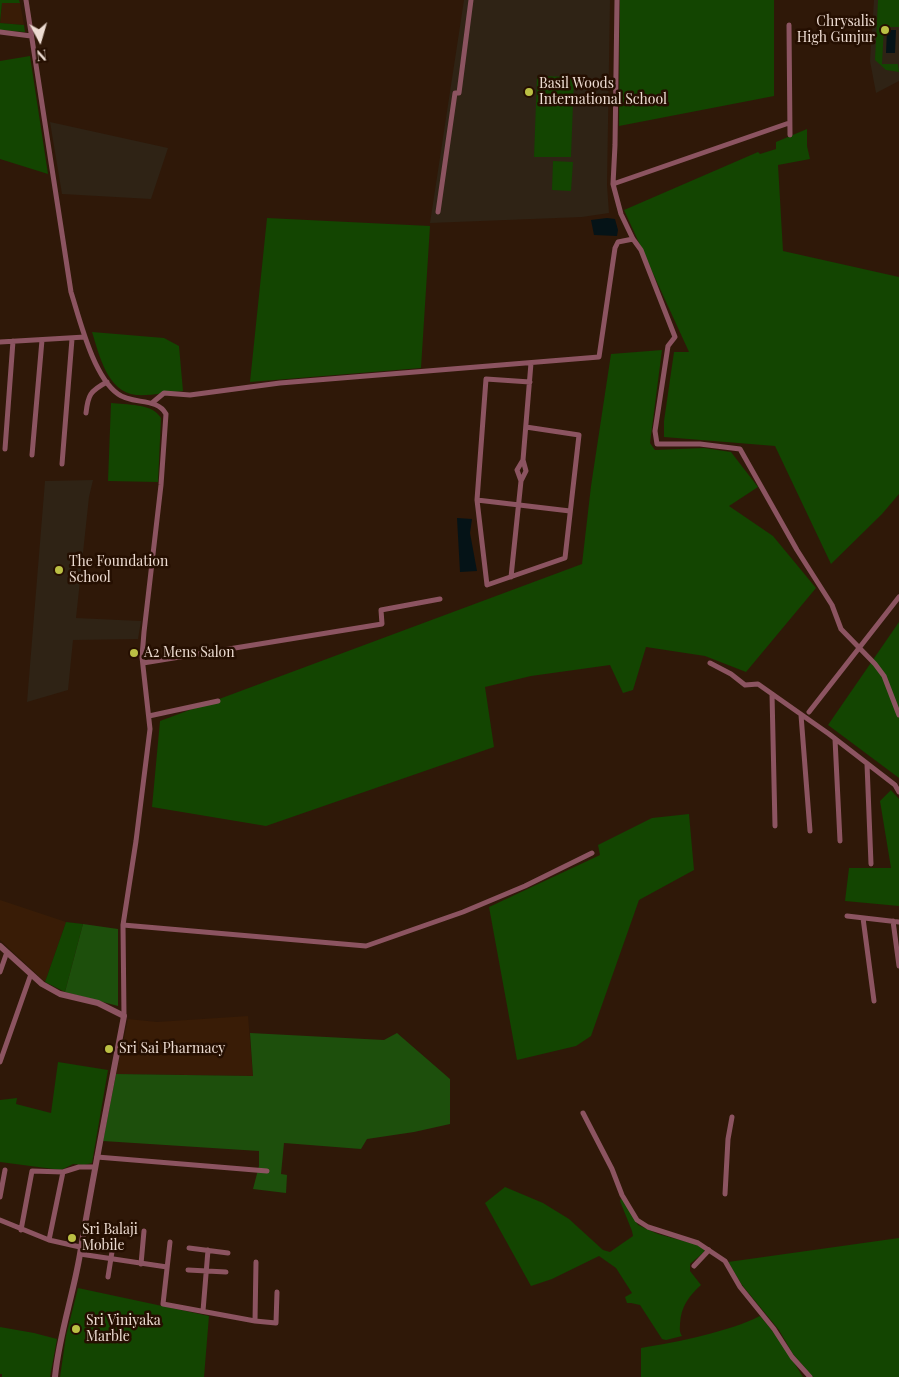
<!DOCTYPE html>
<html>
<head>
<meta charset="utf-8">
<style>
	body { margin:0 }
	#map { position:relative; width:899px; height:1377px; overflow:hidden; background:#2f1808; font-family:"Playfair Display",serif }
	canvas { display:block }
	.north { position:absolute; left:15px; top:15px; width:50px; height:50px; -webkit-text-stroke:4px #250f01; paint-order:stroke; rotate:174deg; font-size:14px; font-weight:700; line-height:20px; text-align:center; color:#eddcd2 }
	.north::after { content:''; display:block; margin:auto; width:18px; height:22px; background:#eddcd2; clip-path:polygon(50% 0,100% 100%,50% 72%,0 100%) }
</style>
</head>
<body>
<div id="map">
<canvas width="899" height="1377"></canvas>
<div class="north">N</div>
</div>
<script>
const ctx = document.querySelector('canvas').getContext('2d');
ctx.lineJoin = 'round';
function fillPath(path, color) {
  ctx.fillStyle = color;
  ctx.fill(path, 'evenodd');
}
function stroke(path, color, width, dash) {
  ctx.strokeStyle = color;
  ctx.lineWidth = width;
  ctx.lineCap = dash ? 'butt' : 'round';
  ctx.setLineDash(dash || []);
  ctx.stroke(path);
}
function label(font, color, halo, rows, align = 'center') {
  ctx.font = font + ' "Playfair Display",serif';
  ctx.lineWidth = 5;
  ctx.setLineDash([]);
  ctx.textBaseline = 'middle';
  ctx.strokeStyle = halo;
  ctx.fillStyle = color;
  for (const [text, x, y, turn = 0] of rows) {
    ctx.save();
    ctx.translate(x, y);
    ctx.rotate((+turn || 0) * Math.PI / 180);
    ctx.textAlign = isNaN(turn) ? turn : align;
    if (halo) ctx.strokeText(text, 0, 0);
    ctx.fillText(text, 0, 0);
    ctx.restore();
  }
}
fillPath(new Path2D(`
	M2 3H20L24 25 0 23Z
	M0 900 66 922 45 982 0 940Z
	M248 1016 253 1076 116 1074 128 1019 157 1022Z`), '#391c06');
fillPath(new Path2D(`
	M464 0H610L607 185 609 213 582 217 430 223Z
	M874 0H899V81L876 93 870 61Z
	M50 122 168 148 151 199 62 194Z
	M93 480 89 497 76 618 141 621 138 639 73 640 68 690 27 702 45 481Z`), '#2f2315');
fillPath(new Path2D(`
	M0 0H19L20 3H2L0 23 24 25 25 32 0 30Z
	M620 0H774V96L619 126Z
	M878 0H899V27H884L882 64H898L899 72 886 70 875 60Z
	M30 56 48 174 0 159V61Z
	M537 76 574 77 571 157H534Z
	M807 129V146L810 159 778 165 783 251 899 277V494L882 514 831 564 775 446 664 437V421L674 352H689L624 210 758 152 760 154 776 149V142Z
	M553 161 573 162 571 191 552 190Z
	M267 218 430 226 421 368 250 382Z
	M92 332 164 338 179 346 183 391C168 392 151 396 136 395 107 392 99 354 92 332Z
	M662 350 650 443 655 450 704 448 731 452 758 487 729 506 773 536 816 588 746 672 705 656 646 647 633 690 623 693 610 665 531 676 485 687 494 747 266 826 152 807 160 721 582 564 591 486 611 354Z
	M111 403C126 405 153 403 161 418L158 482 108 481Z
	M899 622V778L828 725Z
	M891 790 899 799V906L845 901 849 868H891L880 801Z
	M689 814 694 870 639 900 591 1036 576 1046 517 1060 489 907 600 855 598 845 652 818Z
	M66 922 83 924 65 992 45 982Z
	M58 1062 108 1070 92 1163 84 1165 73 1164 61 1170 0 1162V1100L17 1098 16 1104 51 1113Z
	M505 1187 543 1203 569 1219 603 1250 610 1252 633 1236 632 1231 620 1201 622 1197 638 1225 658 1234 698 1245 705 1249 703 1253 690 1264V1271L701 1285C689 1296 681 1306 680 1324 680 1329 679 1331 682 1336L666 1340 662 1339 640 1305 631 1303H627L625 1297 632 1293 616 1268 599 1256 552 1279 531 1286 485 1203Z
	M899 1238V1377H813L793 1354 779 1330 742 1285 728 1262Z
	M78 1288 209 1316 204 1377H60L66 1336Z
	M760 1316 780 1340 803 1377H641V1348C677 1342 728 1332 760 1316Z
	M0 1327 34 1333 57 1339 50 1377H2V1374H0Z`), '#134501');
fillPath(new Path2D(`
	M83 924 118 929V1006L65 992Z
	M250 1033 384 1040 397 1033 450 1079V1124L414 1132 367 1139 361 1149 284 1143 281 1174 287 1175 286 1193 253 1189 259 1166V1151L103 1141 116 1074 253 1076Z`), '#1d4f0c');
fillPath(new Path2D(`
	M887 30H896L895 53H886Z
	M607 218 615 219 618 230 617 236 594 235 591 220Z
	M457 518 472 519 470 533 477 571 460 572Z`), '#051317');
stroke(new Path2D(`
	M26 0 71 292C80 320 93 376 118 394 132 405 157 397 166 414L161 485 144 632 142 657 150 729 136 841 123 925 124 1016
	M617 0 615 145 613 184 621 214 633 239 641 250 675 337 668 346 655 431 657 444H700L740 449 797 550 832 605 841 629 875 664 884 676 899 715
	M789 25 790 135
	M0 32 31 36
	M613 184 789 123
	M438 212 455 93H459L471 0
	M0 342 85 337
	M152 403 164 393 190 395 280 383 599 357 615 248 618 242 633 239
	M86 413C88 395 90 391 107 382
	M526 427 579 435 565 558 487 585 477 500 486 379 530 382
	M5 449 13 341
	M32 455 42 340
	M62 464 72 339
	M521 481 526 471 523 460
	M477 500 570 511
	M511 577 521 481 517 470 523 460 531 363
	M143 663 382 624 381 610 440 599
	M710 663 731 674 745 685 758 684 829 734 895 785 899 792
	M772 694 775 826
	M809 712 899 597
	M801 715 810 831
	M149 716 218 701
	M835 739 840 841
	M867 764 871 864
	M847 916 899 922
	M863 918 874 1001
	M893 921 899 966
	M123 925 366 946 463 912 525 886 592 853
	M0 972 7 952
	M0 1062 31 974
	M583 1113 612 1169 622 1195 637 1220 648 1227 698 1243 725 1261 740 1287 774 1329 792 1357 810 1377
	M97 1157 267 1171
	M725 1194 728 1139 732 1117
	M0 1197 5 1170
	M0 1220 49 1240 80 1247
	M21 1230 32 1171 63 1172 79 1167H95
	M49 1240 63 1172
	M170 1242 163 1304 255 1321 276 1323 277 1292
	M189 1248 228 1253
	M80 1254 167 1267
	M141 1264 144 1231
	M694 1266 709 1250
	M188 1270 226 1272
	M108 1277 114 1239
	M203 1311 208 1250
	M255 1321 256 1262`), '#8c5461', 5);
stroke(new Path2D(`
	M0 946 42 984 60 994 98 1003 124 1016C109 1096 93 1175 80 1254 73 1296 59 1335 55 1377`), '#8c5461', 6);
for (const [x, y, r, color] of [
	[885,30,5,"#bbc044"],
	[529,92,5,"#bbc044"],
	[59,570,5,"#bbc044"],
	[134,653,5,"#bbc044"],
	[109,1049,5,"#bbc044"],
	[72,1238,5,"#bbc044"],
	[76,1329,5,"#bbc044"]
]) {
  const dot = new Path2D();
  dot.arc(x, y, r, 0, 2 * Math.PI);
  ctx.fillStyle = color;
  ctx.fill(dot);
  stroke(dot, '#250f01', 2);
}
label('14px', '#eddcd2', '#250f01', [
	["Chrysalis",875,22,"right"],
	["High Gunjur",875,38,"right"],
	["Basil Woods",539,84],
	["International School",539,100],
	["The Foundation",69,562],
	["School",69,578],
	["A2 Mens Salon",144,653],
	["Sri Sai Pharmacy",119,1049],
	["Sri Balaji",82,1230],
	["Mobile",82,1246],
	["Sri Viniyaka",86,1321],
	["Marble",86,1337]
], 'left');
</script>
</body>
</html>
